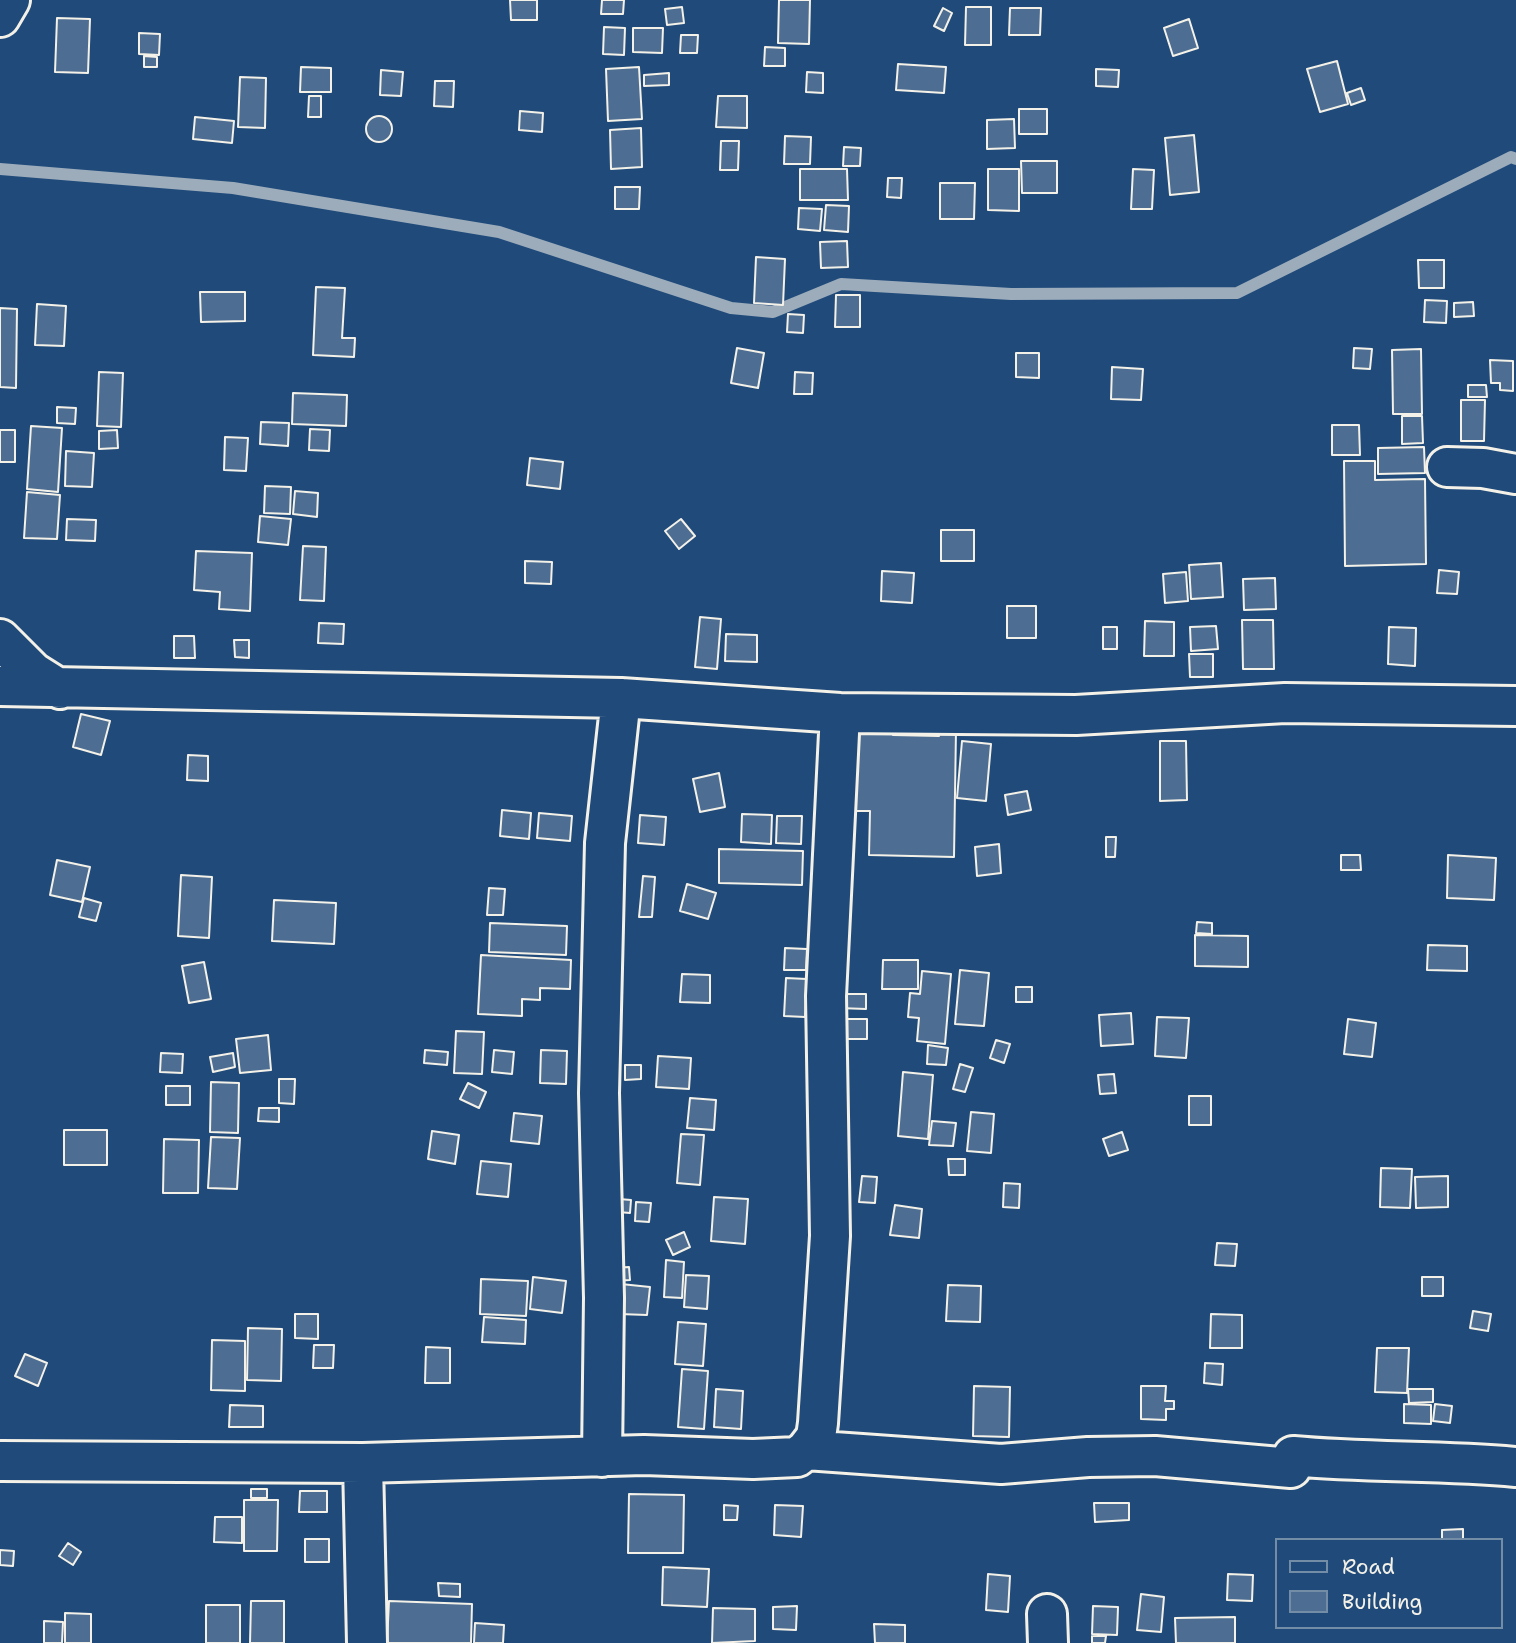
<!DOCTYPE html>
<html>
<head>
<meta charset="utf-8">
<style>
	body { margin:0 }
	#map { position:relative; width:1516px; height:1643px; overflow:hidden; background:#1f4a7a; font-family:"Shantell Sans",sans-serif }
	canvas { display:block }
	.legend { position:absolute; left:1275px; top:1538px; width:228px; height:91px; box-sizing:border-box; background:#1f4a7a; border:2px solid #748da6; margin:0; padding:9px 12px; list-style:none; font-size:21px; color:#f4f1e8 }
	.legend li { display:flex; align-items:center; gap:14px; height:35px }
	.legend b { width:35px; border:2px solid #748da6 }
</style>
</head>
<body>
<div id="map">
<canvas width="1516" height="1643"></canvas>
<ul class="legend">
<li><b style="height:9px;background:#1f4a7a"></b>Road</li>
<li><b style="height:19px;background:#4d6e92"></b>Building</li>
</ul>
</div>
<script>
const ctx = document.querySelector('canvas').getContext('2d');
ctx.lineJoin = 'round';
function stroke(path, color, width, dash) {
  ctx.strokeStyle = color;
  ctx.lineWidth = width;
  ctx.lineCap = dash ? 'butt' : 'round';
  ctx.setLineDash(dash || []);
  ctx.stroke(path);
}
function fillPath(path, color) {
  ctx.fillStyle = color;
  ctx.fill(path, 'evenodd');
}
stroke(new Path2D(`
	M0 169 233 188 499 232 731 308 773 312 841 284 1011 294 1237 293 1511 157 1516 159`), '#9cacbb', 12);
const building = new Path2D(`
	M510 0H537V20H511Z
	M602 0H624L623 14H601Z
	M779 0H810L809 44 778 43Z
	M682 7 684 23 667 25 665 9Z
	M966 7H991V45H965Z
	M943 8 952 13 944 31 934 26Z
	M1010 8H1041L1040 35H1009Z
	M57 18 90 19 88 73 55 72Z
	M1189 19 1198 48 1173 56 1164 28Z
	M604 27 625 28 624 55 603 54Z
	M633 28H663L662 53 633 52Z
	M139 33 160 34 159 55 139 54Z
	M681 35H698L697 53H680Z
	M765 47 785 48V66H764Z
	M144 56 157 57V67H144Z
	M1337 61 1348 104 1320 112 1307 69Z
	M898 64 946 67 944 93 896 90Z
	M301 67 331 68V92H300Z
	M639 67 642 119 608 121 606 69Z
	M1096 69 1119 70 1118 87 1096 86Z
	M381 70 403 72 401 96 380 95Z
	M807 72 823 73V93L806 92Z
	M669 73V85L644 86V75Z
	M240 77 266 78 265 128 238 127Z
	M435 81H454L453 107 434 106Z
	M1361 88 1365 100 1351 105 1347 93Z
	M309 96H321V117H308Z
	M718 96H747V128L716 127Z
	M1019 109H1047V134H1019Z
	M520 111 543 113 542 132 519 130Z
	M366 129a13 13 0 1 1 26 0a13 13 0 1 1-26 0Z
	M195 117 234 121 232 143 193 139Z
	M1014 119 1015 148 987 149V120Z
	M641 128 642 167 611 169 610 130Z
	M1194 135 1199 192 1170 195 1165 138Z
	M785 136 811 137 810 164H784Z
	M721 141H739L738 170H720Z
	M844 147 861 148 860 166H843Z
	M1021 161H1057V193H1022Z
	M800 169H847L848 200H800Z
	M988 169H1019V211L988 210Z
	M1133 169 1154 170 1152 209H1131Z
	M888 178H902L901 198 887 197Z
	M940 183H975L974 219H940Z
	M615 187H640L639 209H615Z
	M826 205 849 206 848 232 824 230Z
	M799 208 822 209 820 231 798 229Z
	M847 241 848 267 821 268 820 242Z
	M756 257 785 259 783 305 754 303Z
	M1418 260H1444V288H1419Z
	M316 287 345 288 342 338H355L354 357 313 355Z
	M200 292H245V321L201 322Z
	M836 295H860V327H835Z
	M1425 300 1447 301 1446 323 1424 322Z
	M1473 302 1474 316 1454 317V303Z
	M37 304 66 306 64 346 35 345Z
	M0 308 17 309 16 388 0 387Z
	M788 314 804 315 803 333 787 332Z
	M737 348 764 353 758 388 731 383Z
	M1354 348 1372 349 1370 369 1353 368Z
	M1421 349 1422 414H1393L1392 350Z
	M1016 353H1039V378L1016 377Z
	M1490 360 1513 361V391L1500 390V383H1491Z
	M1112 367 1143 369 1141 400 1111 399Z
	M99 372 123 373 121 427 97 426Z
	M795 372 813 373 812 394H794Z
	M1468 385H1486L1487 397H1468Z
	M293 393 347 395 346 426 292 424Z
	M1461 400H1485L1484 441H1461Z
	M57 407 76 408 75 424 57 423Z
	M1402 416H1422L1423 443 1402 444Z
	M261 422 289 423 288 446 260 444Z
	M1332 425H1359L1360 455H1332Z
	M31 426 62 428 58 492 27 489Z
	M310 429 330 430 329 451 309 450Z
	M0 430H15V462H0Z
	M117 430 118 448 99 449V431Z
	M225 437 248 438 246 471 224 470Z
	M1424 447 1425 473 1378 474V448Z
	M66 451 94 453 92 487 65 486Z
	M530 458 563 462 560 489 527 485Z
	M1344 461H1375V480L1425 479 1426 564 1345 566Z
	M265 486 291 487 290 514 264 513Z
	M295 491 318 493 317 517 293 514Z
	M27 492 60 495 57 539 24 538Z
	M260 516 291 519 288 545 258 542Z
	M67 519 96 520 95 541 66 540Z
	M681 519 695 536 679 549 665 531Z
	M941 530H974V561H941Z
	M303 546 326 547 324 601 300 600Z
	M196 551 252 553 250 611 219 609 220 592 194 590Z
	M525 561 552 562 551 584 525 583Z
	M1221 563 1223 597 1191 599 1189 565Z
	M1439 570 1459 572 1457 594 1437 593Z
	M882 571 914 573 912 603 881 601Z
	M1186 572 1188 601 1165 603 1163 574Z
	M1275 578 1276 609 1244 610 1243 579Z
	M1007 606H1036V638H1007Z
	M700 617 721 619 717 669 695 667Z
	M1242 620H1273L1274 669H1243Z
	M1145 621 1174 622V656H1144Z
	M319 623 344 624 343 644 318 643Z
	M1216 626 1218 649 1191 651 1190 627Z
	M1103 627H1117V649H1103Z
	M1389 627 1416 628 1415 666 1388 664Z
	M726 634 757 635V662L725 661Z
	M174 636H194L195 658H174Z
	M234 640H249V658L235 657Z
	M1189 654H1213V677H1190Z
	M81 714 110 721 101 755 73 747Z
	M857 727H893V735L939 736V730H956L954 857 869 855 870 811H855Z
	M962 741 991 744 986 801 957 798Z
	M1160 741H1186L1187 800 1160 801Z
	M188 755 208 756V781L187 780Z
	M719 773 725 807 700 812 693 779Z
	M1027 791 1031 810 1008 815 1005 795Z
	M502 810 531 813 529 839 500 836Z
	M539 813 572 816 570 841 537 838Z
	M742 814 772 815 771 844 741 842Z
	M640 815 666 817 664 845 638 843Z
	M777 816H802L801 844 776 843Z
	M1106 837H1116L1115 857H1106Z
	M999 844 1001 873 977 876 975 847Z
	M719 849 803 851 802 885 719 883Z
	M1341 855H1360L1361 870H1341Z
	M1448 855 1496 858 1494 900 1447 898Z
	M57 860 90 867 82 902 50 895Z
	M181 875 212 877 209 938 178 936Z
	M643 876 655 877 652 917H639Z
	M687 884 716 893 708 919 680 911Z
	M489 888 505 889 503 915H487Z
	M84 898 101 903 96 921 79 917Z
	M274 900 336 903 334 944 272 941Z
	M1197 922 1212 923V934L1196 933Z
	M490 923 567 926 566 955 489 952Z
	M1195 935 1248 936V967L1195 966Z
	M1428 945 1467 946V971L1427 970Z
	M785 948 807 949 806 970H784Z
	M481 955 571 960 570 989 540 988V1000L522 999V1016L478 1014Z
	M883 960H918V989H882Z
	M204 962 211 999 189 1003 182 966Z
	M960 970 989 973 984 1026 955 1024Z
	M922 971 951 974 945 1044 917 1041 919 1018 908 1017 910 993 920 994Z
	M682 974 710 975V1003L680 1002Z
	M786 978 807 979 805 1017 784 1016Z
	M1016 987H1032V1002H1016Z
	M838 994H866V1009L838 1008Z
	M1131 1013 1133 1044 1101 1046 1099 1015Z
	M1157 1017 1189 1018 1186 1058 1155 1056Z
	M840 1019H867V1039H840Z
	M1348 1019 1376 1023 1372 1057 1344 1054Z
	M456 1031 484 1032 482 1074 454 1073Z
	M268 1035 271 1070 240 1073 236 1039Z
	M996 1040 1010 1044 1004 1063 990 1058Z
	M928 1045 948 1048 946 1065 927 1064Z
	M425 1050 448 1052 447 1065 424 1063Z
	M494 1050 514 1052 512 1074 492 1072Z
	M541 1050 567 1051 566 1084 540 1083Z
	M161 1053 183 1054 182 1073 160 1072Z
	M233 1053 235 1067 213 1072 210 1057Z
	M658 1056 691 1058 689 1089 656 1087Z
	M960 1064 973 1068 965 1092 953 1089Z
	M625 1065H641V1079L625 1080Z
	M903 1072 933 1075 928 1139 898 1136Z
	M1114 1074 1116 1093 1100 1094 1098 1075Z
	M279 1079H295L294 1104 279 1103Z
	M211 1082 239 1083 238 1133 210 1132Z
	M468 1083 486 1092 479 1108 460 1099Z
	M166 1086H190V1105H166Z
	M1189 1096H1211V1125H1189Z
	M690 1098 716 1100 714 1130 687 1128Z
	M259 1108H279V1122L258 1121Z
	M971 1112 994 1114 991 1153 967 1151Z
	M514 1113 542 1116 539 1144 511 1141Z
	M932 1121 956 1123 953 1146 929 1145Z
	M64 1130H107V1165H64Z
	M432 1131 459 1135 455 1164 428 1159Z
	M1122 1132 1128 1150 1109 1156 1103 1139Z
	M681 1134 704 1135 700 1185 677 1183Z
	M211 1137 240 1138 237 1189 208 1188Z
	M164 1139 199 1140 198 1193H163Z
	M948 1159H965V1175H949Z
	M481 1161 511 1164 508 1197 477 1194Z
	M1381 1168 1412 1169 1410 1208 1380 1207Z
	M862 1176 877 1177 875 1203 859 1202Z
	M1448 1176V1207L1416 1208 1415 1177Z
	M1004 1183 1020 1184 1019 1208 1003 1207Z
	M714 1197 748 1199 745 1244 711 1241Z
	M619 1199 631 1200 630 1213 618 1212Z
	M636 1202 651 1203 649 1222 635 1221Z
	M895 1205 922 1209 919 1238 890 1235Z
	M684 1232 690 1247 673 1255 666 1240Z
	M1217 1243 1237 1244 1235 1266 1215 1265Z
	M666 1260 684 1262 682 1298 664 1297Z
	M629 1267 630 1280 614 1281 613 1268Z
	M686 1275 709 1276 707 1309 684 1307Z
	M533 1277 566 1281 562 1313 530 1309Z
	M1422 1277H1443V1296H1422Z
	M481 1279 528 1281 526 1316 480 1314Z
	M621 1284 650 1287 647 1315 619 1314Z
	M948 1285 981 1286 980 1322 946 1321Z
	M1473 1311 1491 1314 1488 1331 1470 1328Z
	M295 1314H318V1339L295 1338Z
	M1211 1314 1242 1315V1348H1210Z
	M484 1317 526 1320 525 1344 482 1342Z
	M678 1322 706 1324 703 1366 675 1364Z
	M248 1328 282 1329 281 1381 247 1380Z
	M212 1340 245 1341V1391L211 1390Z
	M314 1345H334L333 1368H313Z
	M426 1347 450 1348V1383H425Z
	M1377 1348H1409L1407 1393 1375 1392Z
	M25 1354 47 1363 38 1386 15 1376Z
	M1205 1363 1223 1364 1222 1385 1204 1383Z
	M682 1369 708 1371 704 1429 678 1427Z
	M974 1386 1010 1387 1009 1437 973 1436Z
	M1141 1386H1166L1165 1401H1174V1409H1166V1420L1141 1419Z
	M716 1389 743 1391 741 1429 714 1427Z
	M1408 1389H1433V1402L1409 1403Z
	M1404 1404 1431 1405V1424L1404 1423Z
	M1435 1404 1452 1406 1450 1423 1433 1421Z
	M230 1405 263 1406V1427H229Z
	M251 1489H267V1498H251Z
	M300 1491H327V1512H299Z
	M629 1494 684 1495 683 1553H628Z
	M244 1500H278L277 1551H244Z
	M1094 1503H1129V1520L1095 1522Z
	M724 1505 738 1506 737 1520H724Z
	M775 1505 803 1506 801 1537 774 1535Z
	M215 1517H242V1543L214 1542Z
	M1463 1529V1540H1442V1530Z
	M305 1539H329V1562H305Z
	M68 1543 81 1552 73 1565 59 1556Z
	M0 1550 14 1551 13 1566 0 1565Z
	M663 1567 709 1569 707 1607 662 1605Z
	M988 1574 1010 1576 1008 1612 986 1610Z
	M1228 1574 1253 1575 1252 1601 1227 1600Z
	M438 1583 460 1584V1597L439 1596Z
	M1141 1594 1164 1597 1161 1632 1137 1630Z
	M251 1601H284V1643H250Z
	M389 1601 472 1604 471 1643H387Z
	M206 1605H240V1643H206Z
	M797 1606 796 1630 773 1629V1607Z
	M1093 1606 1118 1607 1117 1635 1092 1634Z
	M713 1608 755 1609V1641L712 1643Z
	M65 1613 91 1614V1643H65Z
	M1235 1617V1643H1176L1175 1618Z
	M44 1621 63 1622 62 1643H44Z
	M475 1623 504 1625 503 1643H474Z
	M874 1624 905 1625V1643H875Z
	M1092 1636H1106L1105 1643H1092Z`);
fillPath(building, '#4d6e92');
stroke(building, '#f4f1e8', 2);
const minor = new Path2D(`
	M0 17 10 0
	M1447 467 1483 468 1516 474
	M0 639 33 672 60 689
	M0 686 621 698 840 713 1076 715 1285 703 1516 706
	M806 1450 1001 1464 1088 1457 1155 1456 1291 1468
	M1293 1456C1367 1463 1442 1460 1516 1467
	M602 1457 604 1298 599 1093 605 843 621 698
	M0 1461 363 1463 644 1455 753 1459 797 1457 806 1450 816 1437 818 1423 830 1236 826 996 840 713
	M363 1463 367 1643
	M1047 1614 1048 1643`);
stroke(minor, '#f4f1e8', 44);
stroke(minor, '#1f4a7a', 38);
</script>
</body>
</html>
